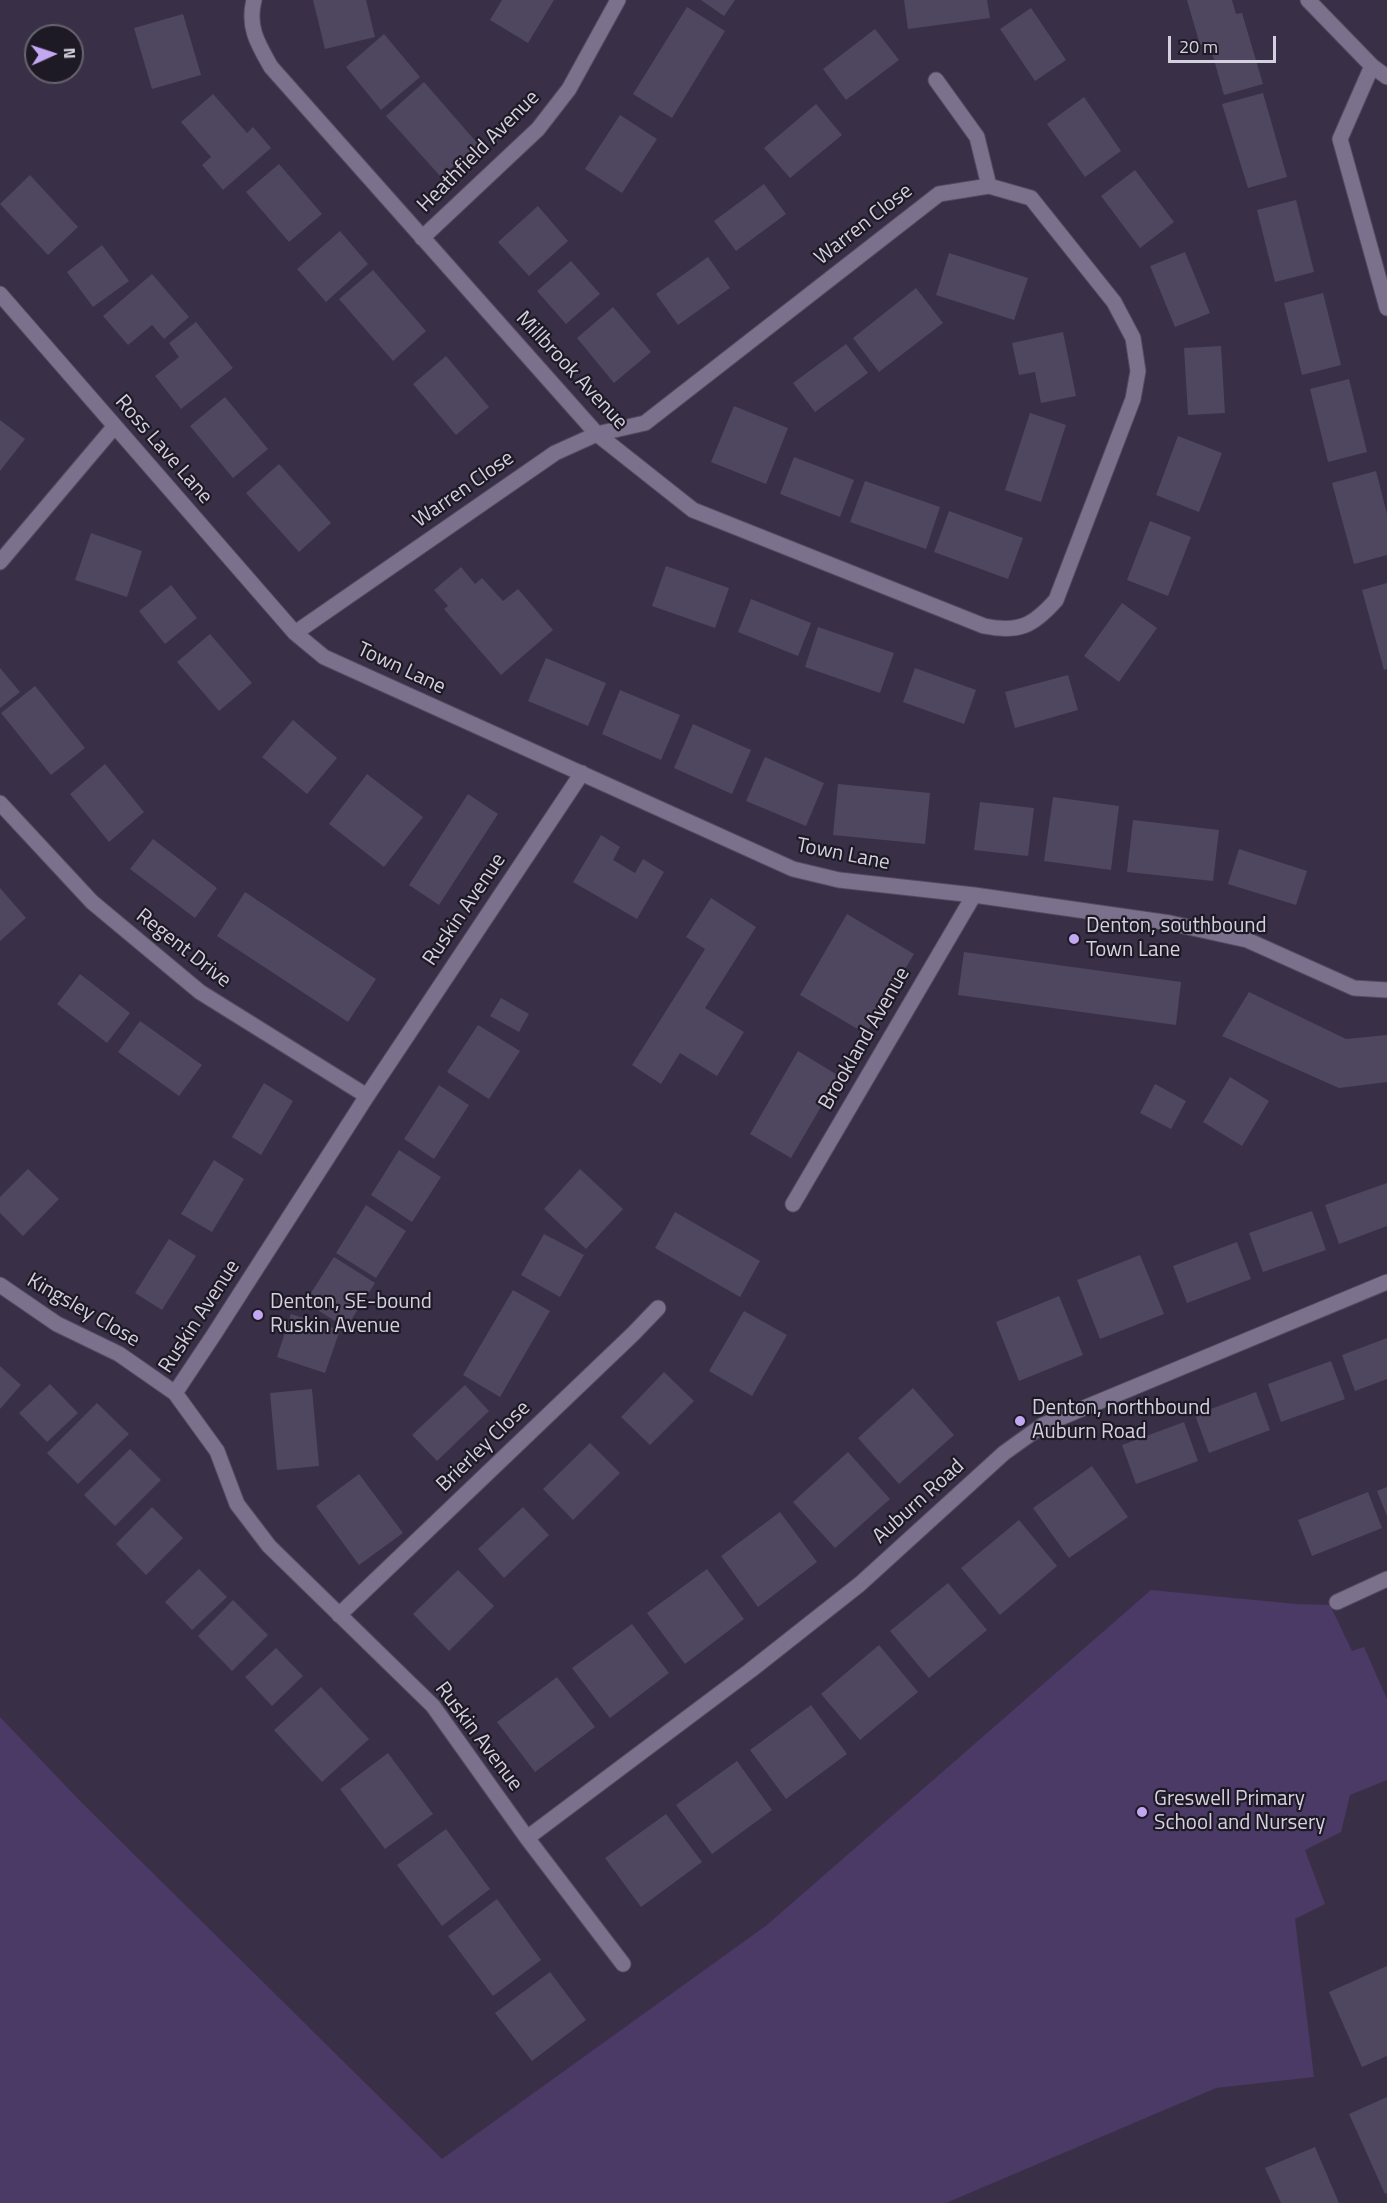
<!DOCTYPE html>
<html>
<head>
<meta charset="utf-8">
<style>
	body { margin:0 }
	#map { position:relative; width:1387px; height:2203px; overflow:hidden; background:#393048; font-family:"Titillium Web",sans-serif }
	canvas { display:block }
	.north { position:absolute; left:24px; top:24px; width:60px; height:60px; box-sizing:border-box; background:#1e1a25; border:2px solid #67636f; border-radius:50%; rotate:87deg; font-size:16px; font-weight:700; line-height:24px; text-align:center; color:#d5d0df }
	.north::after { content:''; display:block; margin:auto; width:21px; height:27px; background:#c4a7f1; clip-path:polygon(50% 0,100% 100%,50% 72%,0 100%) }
	.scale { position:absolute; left:1168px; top:36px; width:108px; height:27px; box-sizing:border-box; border:3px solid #d5d0df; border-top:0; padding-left:8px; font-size:18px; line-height:21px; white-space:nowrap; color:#d5d0df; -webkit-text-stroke:4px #1e1a25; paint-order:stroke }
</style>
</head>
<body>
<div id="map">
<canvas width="1387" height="2203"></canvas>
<div class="north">N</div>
<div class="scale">20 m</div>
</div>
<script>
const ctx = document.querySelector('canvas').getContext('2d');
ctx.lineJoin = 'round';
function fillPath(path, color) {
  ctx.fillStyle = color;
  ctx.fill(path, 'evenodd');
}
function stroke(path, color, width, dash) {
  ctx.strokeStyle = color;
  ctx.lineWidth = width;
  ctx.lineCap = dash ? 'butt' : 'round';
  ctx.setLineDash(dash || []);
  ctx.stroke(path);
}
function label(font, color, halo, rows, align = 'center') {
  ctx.font = font + ' "Titillium Web",sans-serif';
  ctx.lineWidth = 4.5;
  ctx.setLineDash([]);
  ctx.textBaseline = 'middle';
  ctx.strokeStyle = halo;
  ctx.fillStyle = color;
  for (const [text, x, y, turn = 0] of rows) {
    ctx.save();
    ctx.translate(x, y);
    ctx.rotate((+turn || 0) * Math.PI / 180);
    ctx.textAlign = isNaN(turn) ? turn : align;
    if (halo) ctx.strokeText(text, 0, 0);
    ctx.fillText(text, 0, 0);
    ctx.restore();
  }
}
fillPath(new Path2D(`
	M1151 1590 1296 1604 1330 1605 1352 1651 1364 1647 1387 1699V1780L1350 1795 1341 1832 1305 1850 1325 1904 1295 1919 1314 2077 1216 2088 946 2203H0V1717L81 1802 442 2159 767 1925Z`), '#4b3966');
fillPath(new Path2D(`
	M313 0H366L375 37 325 49Z
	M502 0H554L528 43 490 20Z
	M701 0H735L724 16Z
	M904 0H987L990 18 908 29Z
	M1187 0H1232L1236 14 1242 13 1263 84 1224 95 1209 42 1200 45Z
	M687 7 725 31 672 118 633 94Z
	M1031 8 1066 60 1035 81 1000 29Z
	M183 14 201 75 152 89 134 28Z
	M875 29 899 60 846 100 823 69Z
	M384 34 420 77 381 110 346 67Z
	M424 82 478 144 441 177 386 116Z
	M1263 93 1287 177 1248 188 1222 104Z
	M213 94 247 133 253 127 271 148 223 190 202 165 211 157 181 122Z
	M1084 97 1121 151 1085 177 1047 124Z
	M816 104 842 135 790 178 764 148Z
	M620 115 657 139 622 193 585 169Z
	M279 164 322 214 289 242 246 192Z
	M1135 170 1174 222 1140 248 1101 196Z
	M30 175 78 227 48 255 0 204Z
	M764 184 786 214 736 251 714 221Z
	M1296 200 1314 272 1275 282 1257 210Z
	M538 206 568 241 529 276 498 242Z
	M340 231 368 264 326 302 297 269Z
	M102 245 129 281 93 307 67 272Z
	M1185 252 1210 313 1175 327 1150 266Z
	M949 253 1028 278 1014 320 936 295Z
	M708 257 730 288 678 325 656 294Z
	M571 261 600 294 566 324 537 291Z
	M373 270 426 331 393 361 339 299Z
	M152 274 189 317 164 339 152 325 128 345 103 316Z
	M916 288 943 323 879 372 853 338Z
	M1323 293 1341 365 1302 375 1284 303Z
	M613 307 651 352 614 383 577 338Z
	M196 322 233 368 181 409 155 376 179 357 169 343Z
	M1063 332 1076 396 1041 403 1035 372 1019 375 1012 343Z
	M846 344 868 373 815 412 793 383Z
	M1221 346 1225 413 1188 415 1184 348Z
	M446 356 489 407 456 435 413 384Z
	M1349 379 1367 452 1328 462 1310 389Z
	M225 397 268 449 233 478 190 426Z
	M734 406 788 428 766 484 711 462Z
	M1030 413 1066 425 1041 502 1005 490Z
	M0 420 25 439 0 471Z
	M1178 436 1222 453 1199 512 1156 495Z
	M794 457 854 480 840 517 780 494Z
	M279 464 331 523 299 552 246 493Z
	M1376 471 1387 514V555L1354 564 1332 483Z
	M865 481 940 507 926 549 850 522Z
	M949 511 1023 538 1008 579 934 552Z
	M1150 521 1191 537 1168 596 1127 580Z
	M91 533 142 551 127 597 75 580Z
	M666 566 729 588 715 628 652 606Z
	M461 567 475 584 482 578 503 601 518 589 553 630 501 675 444 609 448 606 434 590Z
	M1387 583V669L1384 670 1362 590Z
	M171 585 197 618 165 644 139 611Z
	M751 599 811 623 798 656 738 632Z
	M1122 603 1157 628 1119 682 1084 656Z
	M818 627 894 653 880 693 805 667Z
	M210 634 252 683 219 711 177 662Z
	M546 658 606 683 588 726 528 701Z
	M0 668 20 692 0 708Z
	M915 668 976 690 964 724 903 702Z
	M1068 675 1078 710 1015 728 1005 692Z
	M35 686 85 748 51 775 1 713Z
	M620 690 680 715 661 760 602 734Z
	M293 720 337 758 307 794 262 757Z
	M693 724 751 750 732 794 674 768Z
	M765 757 824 783 806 826 746 801Z
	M105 764 144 812 109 842 70 794Z
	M367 774 423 817 384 867 329 824Z
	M838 784 930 793 925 844 833 835Z
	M468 794 498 814 439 905 409 885Z
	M1053 797 1119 806 1111 870 1044 861Z
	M980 802 1034 808 1028 856 974 850Z
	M1133 820 1219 830 1213 881 1127 872Z
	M601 835 620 847 613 860 635 873 643 859 664 872 637 919 573 882Z
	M153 839 217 888 195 918 130 869Z
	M1239 849 1307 871 1296 905 1228 884Z
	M0 888 26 918 0 941Z
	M245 892 376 979 348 1022 217 936Z
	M711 898 756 927 705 1008 744 1032 717 1076 680 1053 661 1084 632 1065 705 949 686 937Z
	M847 914 914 954 866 1034 800 995Z
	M964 952 1181 982 1176 1025 958 995Z
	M80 974 130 1013 107 1043 57 1004Z
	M1249 992 1346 1039 1387 1035V1082L1339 1088 1222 1036Z
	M501 998 529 1014 519 1032 490 1016Z
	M140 1021 202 1065 179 1096 118 1052Z
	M478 1025 520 1051 489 1099 447 1072Z
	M798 1051 839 1076 791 1158 750 1134Z
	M1230 1077 1269 1101 1242 1146 1203 1122Z
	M264 1083 293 1101 261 1155 232 1137Z
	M1155 1084 1186 1101 1171 1129 1140 1113Z
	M439 1085 469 1105 434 1159 404 1139Z
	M399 1150 441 1177 412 1222 371 1195Z
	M214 1160 244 1179 212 1232 181 1214Z
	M28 1169 59 1199 23 1236 0 1213V1197Z
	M580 1169 623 1209 586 1249 544 1209Z
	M1387 1183V1226L1339 1244 1325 1205Z
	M366 1205 406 1231 376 1278 336 1253Z
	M1312 1211 1326 1250 1263 1272 1249 1233Z
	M675 1212 760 1261 740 1297 655 1248Z
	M544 1234 584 1255 560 1297 521 1275Z
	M169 1239 196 1256 162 1310 135 1293Z
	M1237 1242 1251 1279 1187 1303 1173 1266Z
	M1140 1255 1164 1314 1100 1339 1077 1280Z
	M334 1257 375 1283 346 1328 305 1302Z
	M513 1290 550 1311 500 1397 463 1375Z
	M1059 1296 1083 1355 1019 1381 996 1322Z
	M744 1311 787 1335 752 1396 709 1371Z
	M291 1314 340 1330 325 1373 277 1357Z
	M1387 1338V1379L1355 1391 1342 1355Z
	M1331 1361 1345 1399 1281 1422 1268 1384Z
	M0 1366 21 1385 0 1409Z
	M664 1372 694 1401 650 1445 621 1417Z
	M50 1384 78 1413 47 1442 19 1413Z
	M465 1385 489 1411 437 1461 412 1435Z
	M913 1388 954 1435 899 1484 858 1438Z
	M312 1389 319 1466 277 1470 270 1393Z
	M1256 1392 1270 1430 1209 1453 1195 1415Z
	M97 1403 129 1434 78 1484 47 1453Z
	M1184 1422 1198 1461 1136 1484 1122 1445Z
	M590 1443 620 1473 573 1520 543 1489Z
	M130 1449 161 1480 115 1526 84 1495Z
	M848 1452 890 1499 835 1548 793 1502Z
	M1092 1466 1128 1517 1069 1558 1033 1508Z
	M359 1474 403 1533 359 1565 316 1506Z
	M1387 1487V1516L1377 1491Z
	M1368 1492 1382 1528 1312 1556 1298 1520Z
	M152 1507 183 1538 146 1575 116 1544Z
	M523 1507 549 1535 504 1578 478 1549Z
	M780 1512 817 1562 758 1607 721 1556Z
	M1019 1520 1057 1566 1000 1615 961 1568Z
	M199 1569 227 1597 192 1630 165 1602Z
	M707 1569 744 1619 685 1664 647 1613Z
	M458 1570 494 1606 449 1651 413 1614Z
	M948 1583 987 1630 929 1678 890 1631Z
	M233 1600 268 1635 232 1671 198 1636Z
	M632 1624 669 1673 610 1718 572 1668Z
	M879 1645 918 1692 860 1740 821 1694Z
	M276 1648 303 1676 272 1706 245 1677Z
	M557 1677 595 1727 535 1772 497 1722Z
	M321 1687 369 1739 322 1782 274 1730Z
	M811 1705 847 1754 786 1799 750 1750Z
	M388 1753 433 1814 385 1849 340 1789Z
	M737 1761 772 1810 712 1854 676 1805Z
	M666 1814 702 1862 641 1907 605 1858Z
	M446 1829 490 1889 442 1926 397 1865Z
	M497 1899 541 1960 493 1996 448 1936Z
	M1387 1966V2056L1362 2067 1329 1992Z
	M550 1972 586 2020 532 2061 495 2013Z
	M1387 2097V2193L1385 2194 1349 2114Z
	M1315 2147 1339 2203H1281L1265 2168Z`), '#4f465f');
const minor = new Path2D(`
	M254 0C247 27 258 44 271 67L597 434 693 510 984 626C1019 633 1033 626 1056 600L1133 399 1138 371 1133 338 1114 302 1031 198 989 186 939 194 645 423 597 434 555 453 295 633
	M1308 0 1372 66 1387 77
	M1372 66 1340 139 1387 308
	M936 80 977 137 989 186
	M422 238 538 129 569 89 618 0
	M0 294 295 633 324 657 793 869 839 880 974 895 1170 923 1247 940 1354 988 1387 990
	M0 562 114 427
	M582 773 367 1096 213 1336 175 1393 217 1451 237 1504 269 1546 433 1706 527 1838 623 1964
	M0 803 92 902 200 992 367 1096
	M793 1204 974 895
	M0 1285 57 1324 119 1354 175 1393
	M1337 1602 1387 1579
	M339 1615 633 1334 658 1308
	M527 1838 751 1670 860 1584 1004 1453 1043 1425 1387 1282`);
stroke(minor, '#534b5f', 17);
stroke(minor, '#7b718d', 15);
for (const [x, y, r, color] of [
	[1074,939,6,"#c4a7f1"],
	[258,1315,6,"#c4a7f1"],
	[1020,1421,6,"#c4a7f1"],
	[1142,1812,6,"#c4a7f1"]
]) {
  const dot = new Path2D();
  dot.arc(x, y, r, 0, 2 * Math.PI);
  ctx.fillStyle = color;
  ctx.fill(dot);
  stroke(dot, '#1e1a25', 2);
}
label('21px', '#d5d0df', '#1e1a25', [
	["Heathfield Avenue",479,152,-45],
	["Warren Close",864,225,-38],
	["Millbrook Avenue",571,371,47],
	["Ross Lave Lane",163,450,49],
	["Warren Close",464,490,-35],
	["Town Lane",401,669,25],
	["Town Lane",843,855,11],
	["Ruskin Avenue",465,910,-56],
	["Regent Drive",183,949,38],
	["Brookland Avenue",865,1039,-60],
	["Kingsley Close",83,1311,30],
	["Ruskin Avenue",200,1317,-57],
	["Brierley Close",484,1447,-44],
	["Auburn Road",919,1502,-42],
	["Ruskin Avenue",478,1737,53]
]);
label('21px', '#d5d0df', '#1e1a25', [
	["Denton, southbound",1086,927],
	["Town Lane",1086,951],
	["Denton, SE-bound",270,1303],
	["Ruskin Avenue",270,1327],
	["Denton, northbound",1032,1409],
	["Auburn Road",1032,1433],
	["Greswell Primary",1154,1800],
	["School and Nursery",1154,1824]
], 'left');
</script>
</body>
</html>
